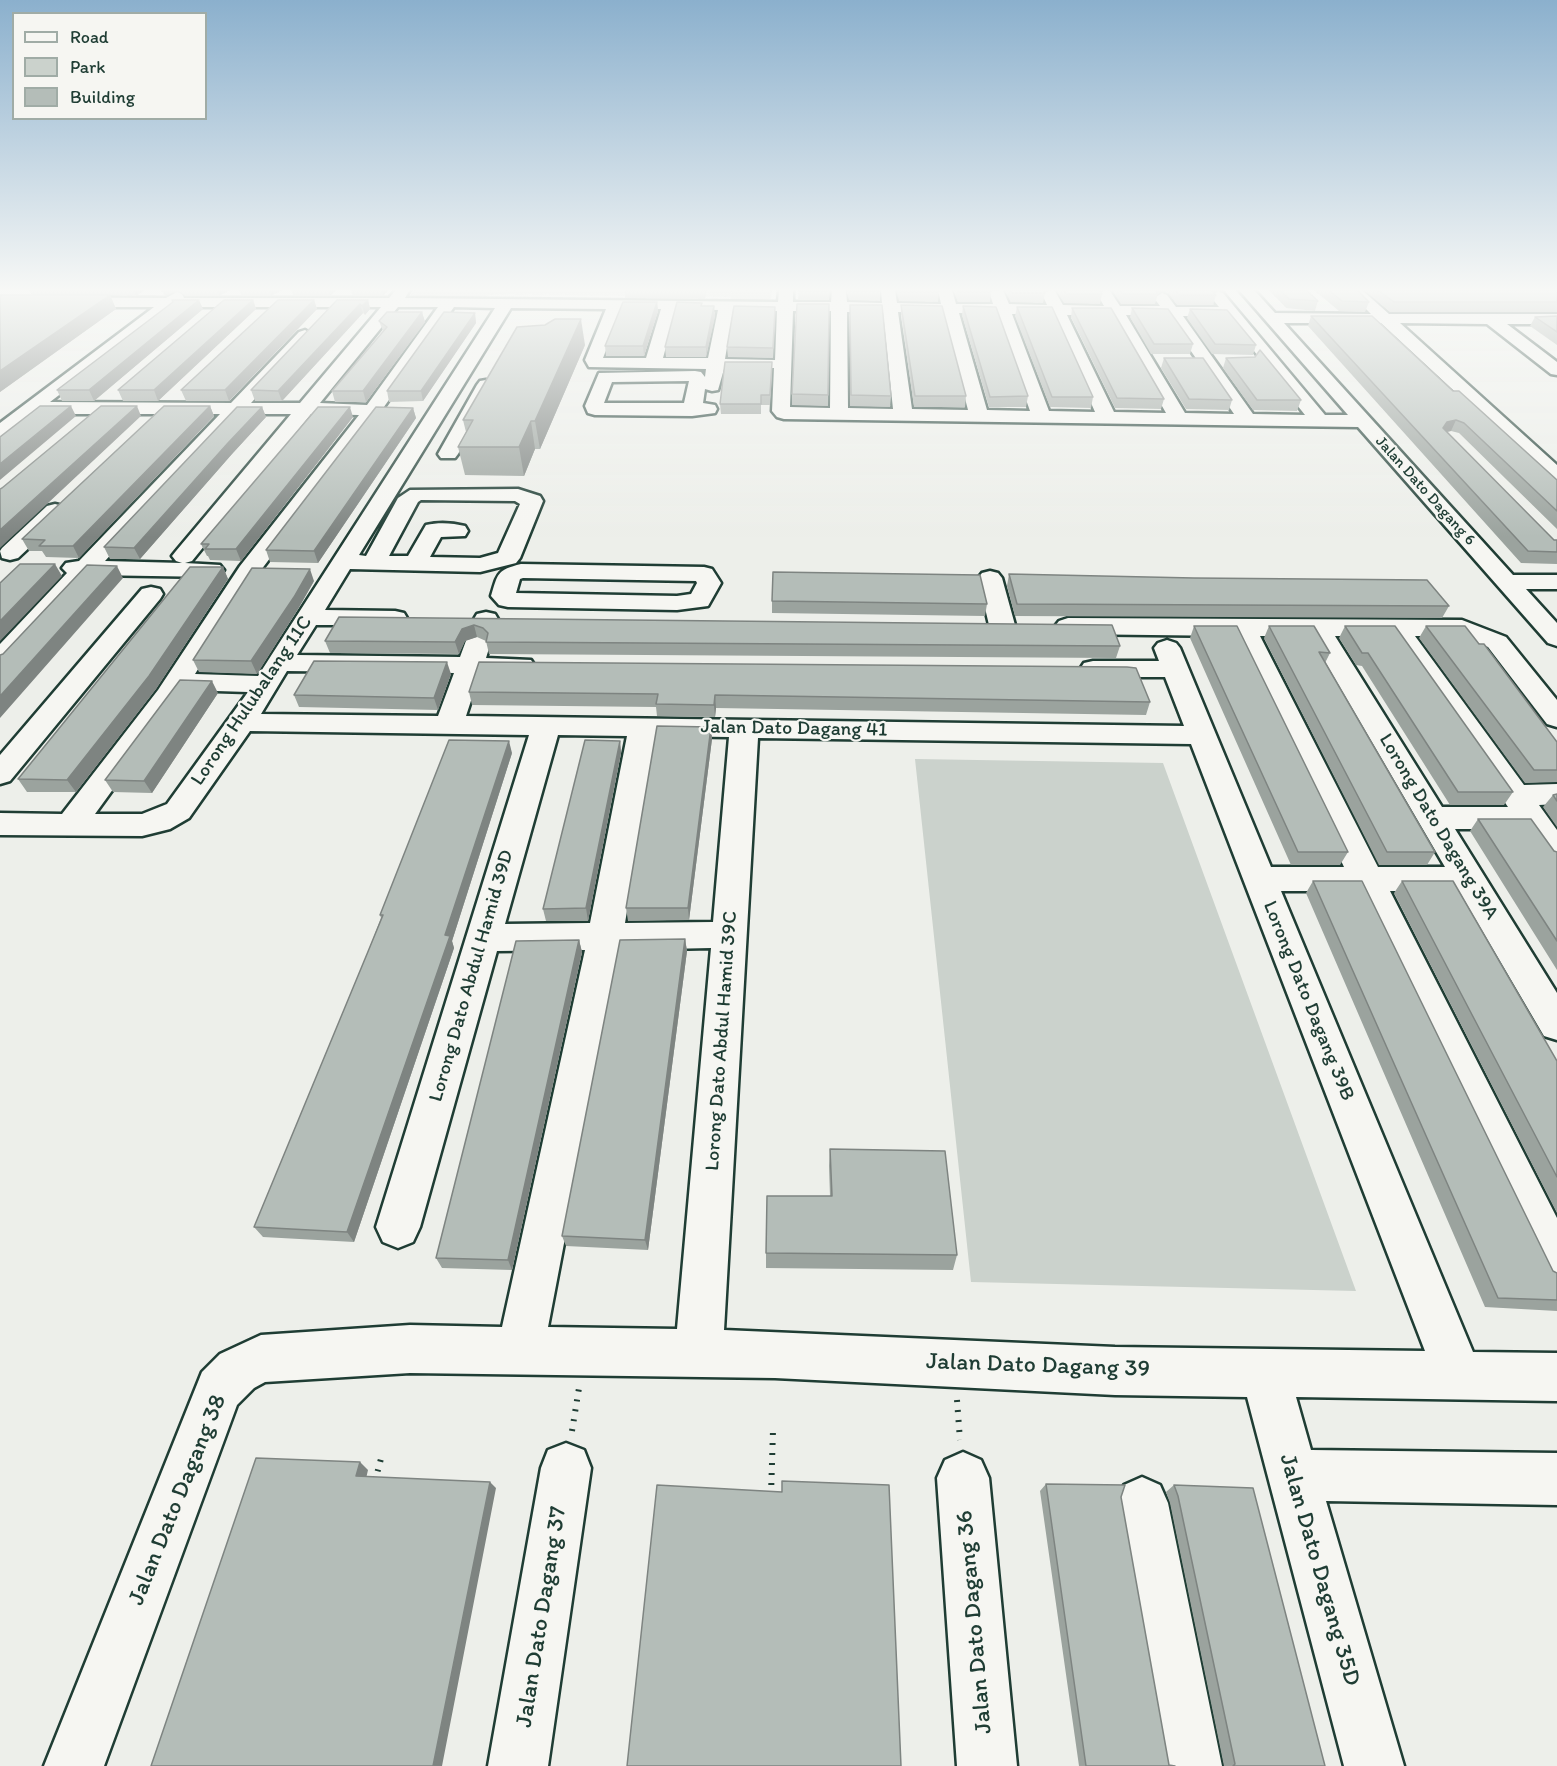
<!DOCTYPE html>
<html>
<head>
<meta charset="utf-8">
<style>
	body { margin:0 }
	#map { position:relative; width:1557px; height:1766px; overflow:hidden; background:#edefea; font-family:Itim,sans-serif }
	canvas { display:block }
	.legend { position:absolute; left:12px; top:12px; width:195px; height:108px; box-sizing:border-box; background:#f6f6f2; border:2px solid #a0aca6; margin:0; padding:8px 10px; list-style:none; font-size:18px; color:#1f3d34 }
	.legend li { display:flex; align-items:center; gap:12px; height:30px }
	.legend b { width:30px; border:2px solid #a0aca6 }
</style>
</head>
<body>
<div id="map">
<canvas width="1557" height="1766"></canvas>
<ul class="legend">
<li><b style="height:8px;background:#f6f6f2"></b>Road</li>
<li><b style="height:16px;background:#cbd2cc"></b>Park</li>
<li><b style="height:16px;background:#b4bdb8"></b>Building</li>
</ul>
</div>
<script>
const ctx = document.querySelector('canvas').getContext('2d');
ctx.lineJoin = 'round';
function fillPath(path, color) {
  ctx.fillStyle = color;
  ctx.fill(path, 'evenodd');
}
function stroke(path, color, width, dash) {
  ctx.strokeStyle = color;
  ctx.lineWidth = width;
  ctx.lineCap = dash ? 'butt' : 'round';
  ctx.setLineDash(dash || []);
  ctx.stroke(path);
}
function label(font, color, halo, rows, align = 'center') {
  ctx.font = font + ' Itim,sans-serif';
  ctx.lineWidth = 4.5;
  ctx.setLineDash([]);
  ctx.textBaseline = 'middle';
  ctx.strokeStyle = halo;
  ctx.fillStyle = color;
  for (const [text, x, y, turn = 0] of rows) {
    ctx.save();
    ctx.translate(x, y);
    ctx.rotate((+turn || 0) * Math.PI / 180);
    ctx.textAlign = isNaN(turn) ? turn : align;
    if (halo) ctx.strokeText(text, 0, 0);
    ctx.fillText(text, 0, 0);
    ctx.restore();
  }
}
fillPath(new Path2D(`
	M415 290H732L730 297 496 294 460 300 407 299Z`), '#dce0db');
fillPath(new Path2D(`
	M420 290H519L517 293 458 297H414Z
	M732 290H772L771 298 759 302 733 301 730 297Z
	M915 759 1163 763 1356 1291 971 1282Z`), '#cbd2cc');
const minor = new Path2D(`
	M396 290H410L405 298 778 302 779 290H793V302H831L832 290H846L847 302 882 303 881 290H895L897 303 941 304 938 290H952L956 304H993L989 291 1003 290 1009 304 1047 305 1042 294 1051 290 1055 291 1063 305 1104 306 1097 294 1106 290 1110 291 1120 306H1160L1154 298 1162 293 1167 295 1176 307H1219L1210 296 1218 291 1223 293 1325 415H1348L1239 290H1254L1275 313 1371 314 1347 290H1362L1389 314H1557V324H1507L1557 362V375L1551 374 1487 324 1400 323 1557 465V482L1550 480 1381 323H1284L1513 575H1557V589H1526L1557 623V646L1548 643 1358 427 784 419 777 417 772 411 774 368 724 369 718 390 712 391 705 389 703 403 715 405 717 409 715 413 692 416 595 415 588 413 585 406 599 373 695 371 701 372 705 377 706 369 589 367 585 360 606 309 511 308 359 555 366 556 398 498 410 490 518 489 540 496 543 501 520 558 516 563 480 572 350 569 325 610 395 611 404 613 407 618 404 623 395 625H316L297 655 460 657 474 619 477 614 486 612 495 614 498 619 486 658 531 660 535 666 531 672 522 674 480 673 466 716 1184 726 1165 677H1093L1084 675 1080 669 1084 663 1093 661H1159L1154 648 1158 643 1167 640 1176 643 1180 648 1271 867H1344L1234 636 1068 634 1059 631 1055 626 1059 621 1068 618 1462 620 1506 637 1557 700V727L1547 724 1488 647 1459 636H1415L1524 785 1557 784V804L1539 805 1557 830V865L1546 862 1523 829H1455L1557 993V1040L1544 1036 1459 891H1390L1557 1218V1286L1541 1280 1356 891H1281L1473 1352 1557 1353V1401L1296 1397 1311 1450 1557 1453V1505L1326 1501 1404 1766H1344L1247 1397 1115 1395 775 1378 410 1373 265 1382 254 1388 237 1405 104 1766H44L202 1372 220 1354 261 1335 410 1325 502 1327 585 950 497 951 420 1227 413 1242 398 1248 383 1242 376 1227 529 735 250 731 189 818 170 829 142 836 0 835V813L62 814 158 690 240 566 359 415 311 414 192 561 185 563 220 565 224 570 220 575 212 577 92 575 9 665 0 667V644L67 573 62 568 66 563 79 561 220 414H36L7 436 0 438V423L154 307H0V297L166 298 177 292 182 294 184 298H389ZM174 307H381L300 403H251L311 338 313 335 305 330 299 332 231 403 50 402ZM398 307H438L367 405 320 403ZM454 307 495 308 258 676 195 674 258 574 379 414ZM622 309H661L646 358H603ZM676 309 718 310 708 358H663ZM733 310 777 311 775 360 725 359ZM793 311H831L830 408 790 407ZM847 312H883L893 409 848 408ZM898 312 943 313 968 410 912 409ZM959 313 996 314 1030 411 987 410ZM1012 314H1052L1095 412 1049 411ZM1067 315H1110L1166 413 1114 412ZM1126 315 1167 316 1234 414 1185 413ZM1183 316 1227 317 1305 415 1253 414ZM689 381 684 403H604L612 382ZM241 414H291L176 551 172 556 176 561 182 563 105 561ZM421 500 515 501 520 504 498 553 480 558 430 557 441 537 465 536 468 531 465 526C453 523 439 522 426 525L408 556H389L418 502ZM1260 636H1310L1445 867H1378ZM1335 636H1390L1508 807H1442ZM287 671 454 673 438 716 261 714ZM185 690 248 692 167 804 142 814H95ZM558 735 627 736 590 923 505 924ZM656 736 729 737 713 922 625 923ZM758 738 1191 744 1425 1351 1115 1347 724 1330ZM711 948 677 1329 548 1327 620 950Z
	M486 380 492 381 495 385 458 454 455 458H441L438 454 477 385 480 381Z
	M55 504 63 506 66 511 63 516 18 558 10 560 2 558 0 551 2 548 47 506Z
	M521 564 704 567 712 569 721 583 708 606 677 610 508 607 499 605 491 596C498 573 497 570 521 564ZM523 578 696 581 697 583 691 594 677 596 516 593 520 579Z
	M990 571 998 573 1002 578 1015 625 1011 630 1002 633 993 630 989 625 978 578 982 573Z
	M151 587 160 589 163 594 160 599 10 781 0 784V755L142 589Z
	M566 1443 584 1450 591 1468 548 1766H488L541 1468 548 1450Z
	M963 1452 981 1460 989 1478 1017 1766H957L937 1478 945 1460Z
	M1142 1477 1160 1485 1168 1503 1222 1766H1162L1116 1503 1124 1485Z`);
stroke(minor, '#1f3d34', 5);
stroke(new Path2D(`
	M957 1400 960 1440
	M572 1431 579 1388
	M375 1481 382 1455
	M771 1495 773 1430`), '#1f3d34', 6, [2, 8]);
fillPath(minor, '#f6f6f2');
fillPath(new Path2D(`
	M29 290H144L136 296 110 295 116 309 0 392V296L32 295Z
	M161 290H230L219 296H185L178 290 165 296Z
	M237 290H282L271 296H242L239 290Z
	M289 290H336L330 296H294L291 290Z
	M351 290H388L383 296H353Z
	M625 290H707L705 299 625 298Z
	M799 290H830L829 300H798Z
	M846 290H880V301L849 300Z
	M896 290H939L938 302 899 301Z
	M953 290H991V292L990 302H958Z
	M1004 290H1048L1044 291 1045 293 1043 303 1011 302Z
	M1056 290H1103L1100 291 1102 294 1100 304 1064 303Z
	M1112 290H1211L1216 295 1213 305H1177L1169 294 1163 291 1158 294 1155 304H1121Z
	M1269 290H1306L1318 301 1315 311 1286 308Z
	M1314 290H1357L1369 302 1365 312 1339 311Z
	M1364 290H1557V312H1390Z
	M172 300 203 309 94 401H62L57 390 173 302Z
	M253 300 256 309 158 401H123L118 390Z
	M314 300 317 309 229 401H186L181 390Z
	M337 300H368L370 309 365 315 363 313 282 401H255L251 390Z
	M657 302 658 311 644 356H606L605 346Z
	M702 303V306L715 316 706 357H666L665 347Z
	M829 304 828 406 792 405V394Z
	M850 305 891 396 890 407 850 406Z
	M901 305 966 396 965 407H914L901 314Z
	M963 306 1028 396 1026 407H989L962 315Z
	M1017 307 1093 397 1091 408 1050 407 1015 316Z
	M1072 308 1164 399 1161 409 1115 408 1071 317Z
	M1132 308 1193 344 1190 354H1151L1130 317Z
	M1190 309 1256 345 1253 355 1212 354 1187 318Z
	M422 312 425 322 366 402H335L332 391 383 331 379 321Z
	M475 313 476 323 423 401 389 402 387 391Z
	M775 316 773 358 728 357 727 347Z
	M1311 316 1453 391 1557 480V529L1459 433 1451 431 1446 432 1554 540H1557V564L1521 563 1308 326Z
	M1557 316V345L1530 326 1535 317Z
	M585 345 540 449H535L524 476 465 475 458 447 466 432 463 420Z
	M1255 357 1301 400 1297 411 1253 410 1223 368 1226 358Z
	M1164 358 1232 400 1229 410 1186 409 1161 368Z
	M772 372 770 405H761V414H721L720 404Z
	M210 406 214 416 79 558 46 557 42 551H29L22 539Z
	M262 407 266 417 232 454 140 559H110L104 547Z
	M413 408 416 418 318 563 270 562 266 550Z
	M353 417 241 561 210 560 208 556H207L201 544Z
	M223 567 228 579 156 689 76 792H27L18 779Z
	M1009 574 1449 606 1442 618 1015 616 1007 586Z
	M314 581 298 609 257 674 199 672 193 660Z
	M772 601 987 604 985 616 772 613Z
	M339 617 1120 646 1116 658 489 654 486 641 477 637 465 641 459 654 330 653 325 641Z
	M1194 626 1348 852 1340 865H1291L1190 638Z
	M1269 626 1330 653 1325 663 1435 852 1427 865H1379L1264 638Z
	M1345 626 1513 792 1504 805H1450L1362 666 1356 665 1339 638Z
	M1426 626 1557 742V782L1525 783 1419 638Z
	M479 662 1150 702 1146 715 716 708 715 717 657 716 656 707 472 705 469 692Z
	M451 674 438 710 299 707 294 695Z
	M218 693 152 793 113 792 105 780Z
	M711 727 712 739 689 920 628 921 626 908Z
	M620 741 621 753 588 921H546L543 909Z
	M512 753 452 941 454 948 354 1242 263 1237 254 1227 367 954 381 918 380 915Z
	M1557 794V827L1543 807 1553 795Z
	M1478 819 1557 852V970L1470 831Z
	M1313 881 1553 1271 1557 1273V1311L1485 1307 1306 893Z
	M1402 881 1557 1061V1213L1394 893Z
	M685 939 687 951 648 1250 566 1246 562 1236Z
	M579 940 582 952 512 1270 442 1268 436 1258Z
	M830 1149 957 1255 953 1270 766 1268V1253L830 1196 829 1166Z
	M1046 1484 1121 1497 1169 1765 1175 1766H1079L1040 1491Z
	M1174 1485 1325 1766H1224L1170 1503 1166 1492Z`), '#9ba39e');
fillPath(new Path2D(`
	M133 290H144L136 296Z
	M163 290H178L165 296Z
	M217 290H230L219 296Z
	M269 290H282L271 296Z
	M328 290H336L330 296Z
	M381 290H388L383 296Z
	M1154 290H1163V291L1157 294Z
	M110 295 116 309 0 392V371Z
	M199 300 203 309 94 401 89 390Z
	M253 300 256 309 158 401 154 390Z
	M314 300 317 309 229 401 225 390Z
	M368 300 370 309 365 315 362 306Z
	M657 302 658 311 644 356 643 346Z
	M360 304 363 313 282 401 278 391Z
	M714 306 715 316 706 357V347Z
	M422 312 425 322 366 402 363 391Z
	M475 313 476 323 423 401 421 391Z
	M581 319 585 345 540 449 535 421Z
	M71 406 76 416 0 480V464Z
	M137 406 141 416 0 548V530Z
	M210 406 214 416 79 558 73 546Z
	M262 407 266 417 232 454 140 559 134 548 228 443Z
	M350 407 353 417 241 561 236 549Z
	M413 408 416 418 318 563 314 551Z
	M1456 420 1451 431 1442 433 1443 428 1447 422Z
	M531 421 535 449 524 476 519 447Z
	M55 564 62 576 0 641V621Z
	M117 566 123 578 0 718V696Z
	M223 567 228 579 156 689 76 792 67 780Z
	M310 569 314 581 298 609 257 674 251 661Z
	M474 625 477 637 465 641 459 654 455 642 462 629Z
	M447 662 451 674 438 710 434 698Z
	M212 681 218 693 152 793 144 781Z
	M715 695 716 708 715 717 714 705Z
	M711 727 712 739 689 920 688 908Z
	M509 741 512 753 452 941 454 948 354 1242 347 1232Z
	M620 741 621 753 588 921 586 908Z
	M685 939 687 951 648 1250 645 1240Z
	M579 940 582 952 512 1270 508 1260Z
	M360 1462 368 1470 365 1483 356 1476Z
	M490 1482 496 1488 442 1766H433Z`), '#7e8481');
const building = new Path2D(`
	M799 290H829V291H799Z
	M849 290H880V291H849Z
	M899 290H939V292H900Z
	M958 290H991V292H959Z
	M1010 290H1044L1045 293H1012Z
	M1064 290H1100L1102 294H1066Z
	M1120 290H1155L1158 294H1123Z
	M1175 290H1211L1216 295H1180Z
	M1280 290H1306L1318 301 1289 299Z
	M1328 290H1357L1369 302 1342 301Z
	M1378 290H1557V302H1394Z
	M2 295H110L0 371V296Z
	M172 300H199L89 390H57L173 302Z
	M224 300H253L154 390H118Z
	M278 300H314L225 390H181Z
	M337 300H368L362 306 360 304 278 391 251 390Z
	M623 302H657L643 346H605Z
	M677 302 702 303 701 306H714L706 347H665Z
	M797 304H829L828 395 792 394Z
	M850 305H882L891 396 851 395Z
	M901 305 942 306 966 396H915Z
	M734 306 775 307 773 348 727 347Z
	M963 306 996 307 1028 396 990 397Z
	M1017 307H1052L1093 397H1052Z
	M1072 308H1111L1164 399 1117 398Z
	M1132 308 1168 309 1193 344H1154Z
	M1190 309 1227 310 1256 345 1215 344Z
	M387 312H422L363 391H332L387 327 379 321Z
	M444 312 475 313 421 391H387Z
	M1311 316H1372L1453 391H1459L1557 480V511L1464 423 1456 420 1447 422 1443 428 1554 540H1557V552L1528 551Z
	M1557 316V332L1535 317Z
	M555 319H581L535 421H531L519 447H458L473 420H463L517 327 545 325Z
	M1260 350 1301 400H1257L1226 358 1255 357Z
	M1164 358H1203L1232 400 1189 399Z
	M725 362H772L770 395H761V404H720Z
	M40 406H71L0 464V437Z
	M101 406H137L0 530V489L2 488Z
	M164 406H210L73 546H39L45 540 22 539Z
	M237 407H262L228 443 134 548 104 547Z
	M318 407H350L236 549H205L209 544H201Z
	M376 407 413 408 314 551 266 550Z
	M20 564H55L0 621V583Z
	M87 565 117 566 0 696V655L3 654Z
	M190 567H223L149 676 67 780 18 779Z
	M252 568 310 569 294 597 251 661 193 660Z
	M773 572 980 575 987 604 772 601Z
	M1009 574 1194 578 1427 580 1449 606 1017 604Z
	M339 617 1112 625 1120 646 486 642 488 633 483 628 474 625 462 629 455 642 325 641Z
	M1194 626H1237L1348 852H1298Z
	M1269 626H1314L1330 653 1319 652 1435 852H1387Z
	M1345 626H1395L1513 792H1458L1368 653H1362Z
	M1426 626H1465L1479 644H1484L1557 742V770H1534Z
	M314 661 447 662 434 698 294 695Z
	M479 662 1127 667 1136 668 1150 702 715 695 714 705 656 704 658 694 469 692Z
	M180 680 212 681 144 781 105 780Z
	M657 726 711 727 688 908H626Z
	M449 740 509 741 445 935 450 936 347 1232 254 1227 367 954 383 915H380Z
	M585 740 620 741 586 908 543 909Z
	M1557 794V801L1553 795Z
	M1478 819H1531L1554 851 1557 852V941Z
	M1313 881H1362L1553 1271 1557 1273V1300L1498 1298Z
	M1402 881H1453L1557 1061V1177Z
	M685 939 645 1240 562 1236 620 940Z
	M579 940 508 1260 436 1258 516 941Z
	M830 1149 945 1151 957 1255 766 1253 767 1196H832Z
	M256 1458 360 1462 356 1476 490 1482 433 1766H151Z
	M782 1481 889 1485 901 1766H627L657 1485 782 1492Z
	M1046 1484 1125 1485 1121 1497 1169 1765 1175 1766H1086Z
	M1174 1485 1253 1488 1325 1766H1233L1235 1764 1178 1496Z`);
fillPath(building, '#b4bdb8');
stroke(building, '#7e8481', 1.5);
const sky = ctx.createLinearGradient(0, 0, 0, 537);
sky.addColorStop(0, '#8bb0cd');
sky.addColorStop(0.54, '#f7f8f6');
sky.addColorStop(1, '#f7f8f600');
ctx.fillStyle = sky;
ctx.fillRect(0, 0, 1557, 537);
label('16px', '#1f3d34', '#f6f6f2', [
	["Jalan Dato Dagang 6",1425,491,48]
]);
label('20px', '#1f3d34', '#f6f6f2', [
	["Lorong Hulubalang 11C",252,701,-56],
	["Jalan Dato Dagang 41",794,729,1],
	["Lorong Dato Dagang 39A",1438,827,59],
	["Lorong Dato Abdul Hamid 39D",472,976,-74],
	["Lorong Dato Dagang 39B",1308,1001,68],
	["Lorong Dato Abdul Hamid 39C",722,1041,-86]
]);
label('24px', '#1f3d34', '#f6f6f2', [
	["Jalan Dato Dagang 39",1038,1366,2],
	["Jalan Dato Dagang 38",178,1500,-68],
	["Jalan Dato Dagang 35D",1319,1570,74],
	["Jalan Dato Dagang 37",542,1617,-81],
	["Jalan Dato Dagang 36",975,1622,-95]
]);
</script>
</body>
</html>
